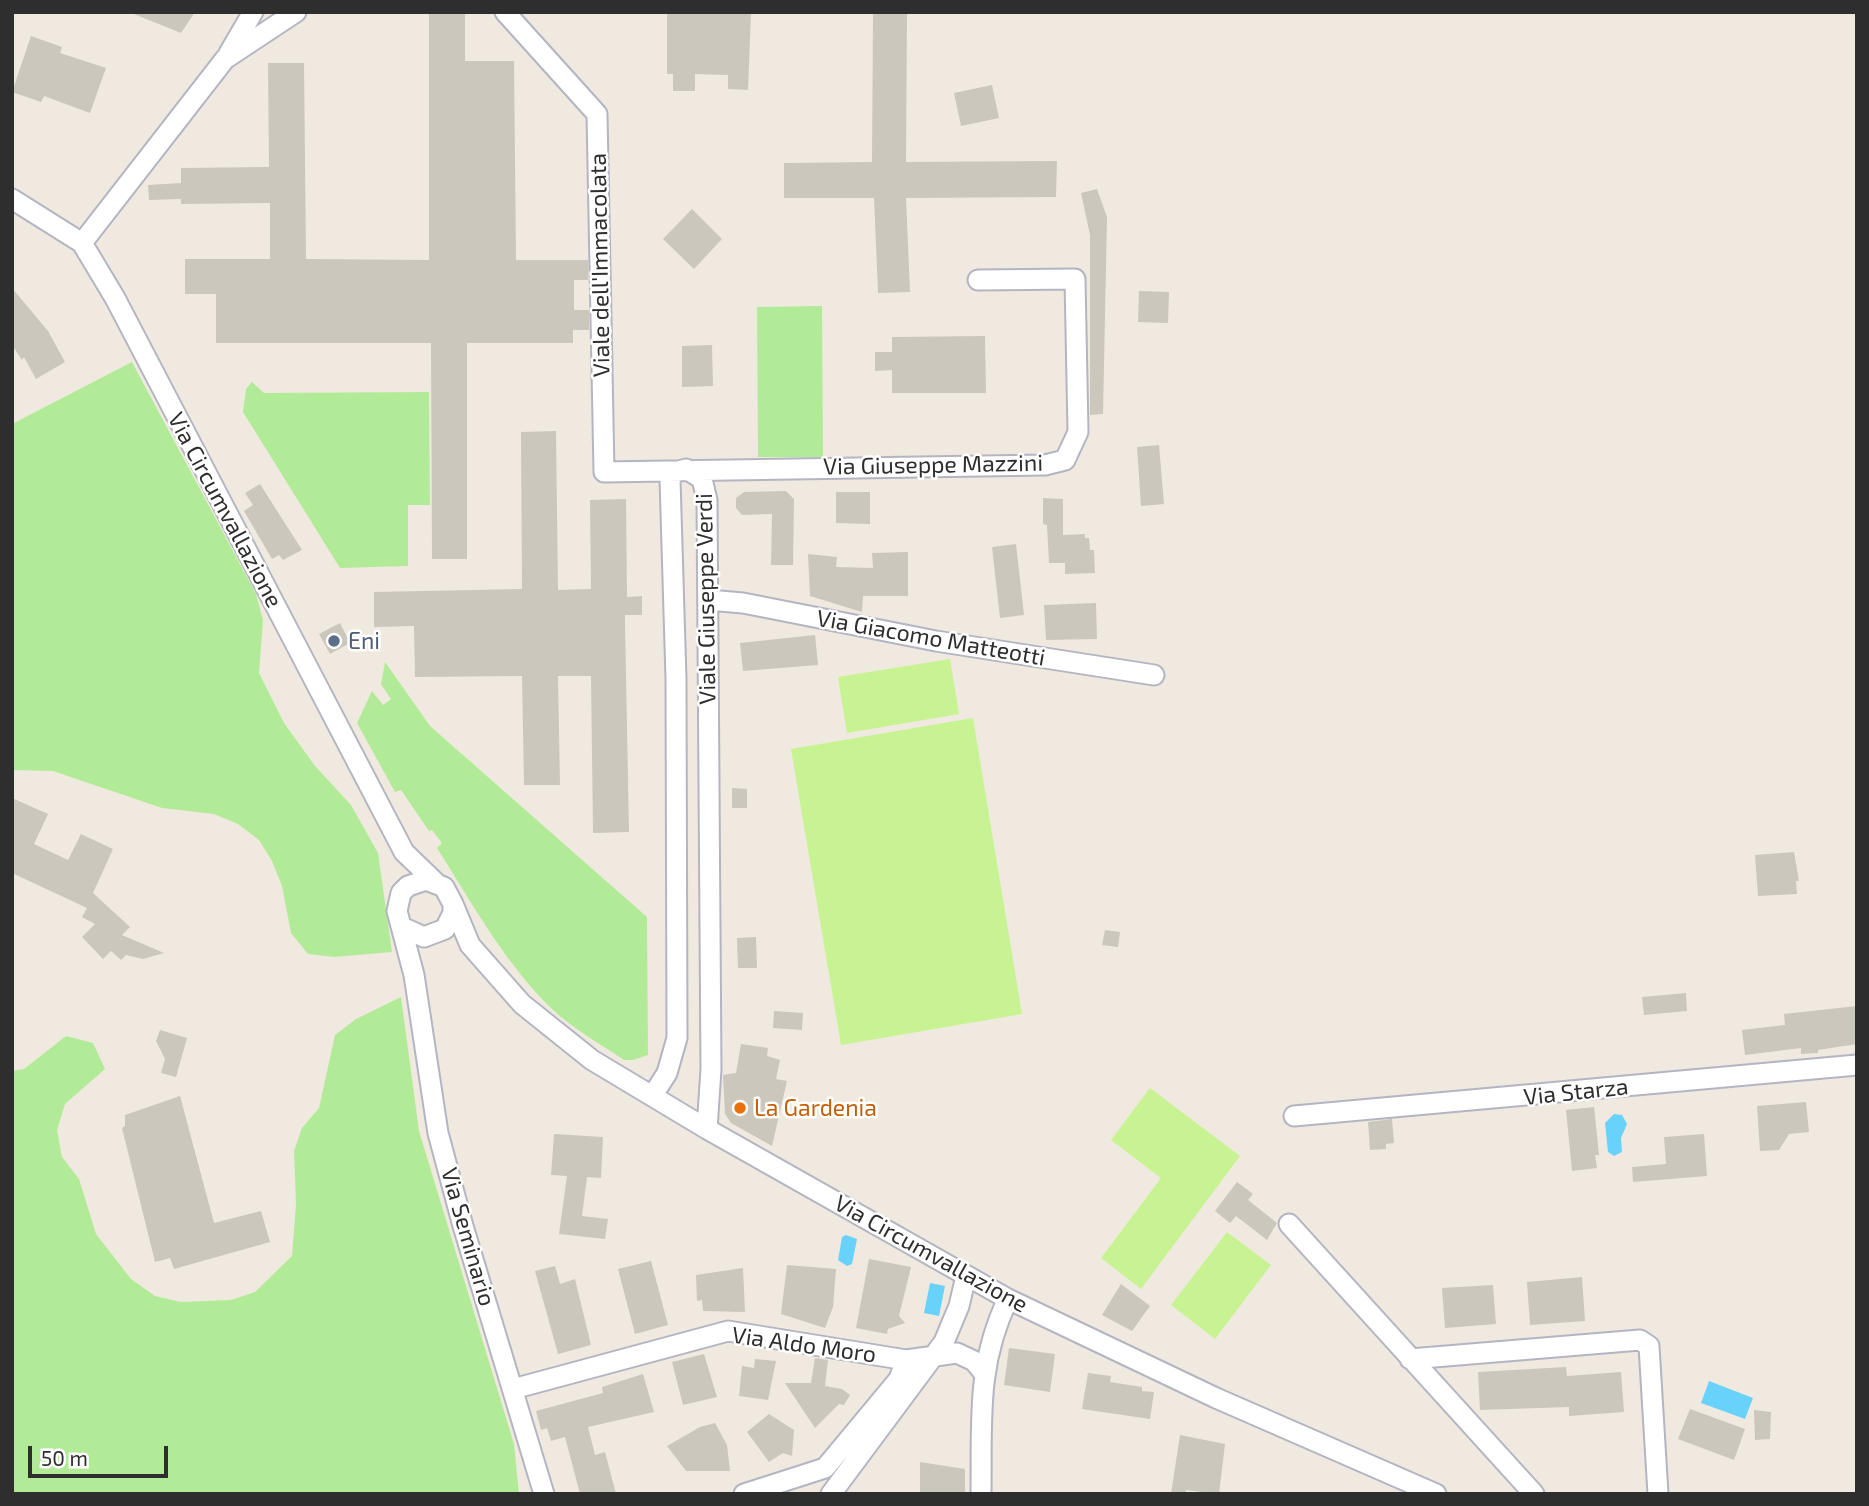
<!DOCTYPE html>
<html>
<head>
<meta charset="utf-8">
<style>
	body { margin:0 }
	#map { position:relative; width:1869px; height:1506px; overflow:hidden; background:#f0e9df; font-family:"Exo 2",sans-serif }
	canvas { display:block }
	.frame { position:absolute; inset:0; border:14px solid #2e2e2e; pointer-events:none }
	.scale { position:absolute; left:28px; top:1446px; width:140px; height:32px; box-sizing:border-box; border:4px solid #2e2e2e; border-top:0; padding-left:9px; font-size:21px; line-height:24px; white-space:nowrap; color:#2e2e2e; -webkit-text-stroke:5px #fff; paint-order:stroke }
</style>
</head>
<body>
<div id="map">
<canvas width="1869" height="1506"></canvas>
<div class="frame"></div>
<div class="scale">50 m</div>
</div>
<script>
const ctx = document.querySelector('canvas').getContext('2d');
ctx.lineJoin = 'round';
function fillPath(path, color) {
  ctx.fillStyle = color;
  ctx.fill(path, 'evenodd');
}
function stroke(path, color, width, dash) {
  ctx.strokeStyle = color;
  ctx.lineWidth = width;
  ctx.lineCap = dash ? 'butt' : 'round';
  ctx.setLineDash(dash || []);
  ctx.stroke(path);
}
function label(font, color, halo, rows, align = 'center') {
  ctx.font = font + ' "Exo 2",sans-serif';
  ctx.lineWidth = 5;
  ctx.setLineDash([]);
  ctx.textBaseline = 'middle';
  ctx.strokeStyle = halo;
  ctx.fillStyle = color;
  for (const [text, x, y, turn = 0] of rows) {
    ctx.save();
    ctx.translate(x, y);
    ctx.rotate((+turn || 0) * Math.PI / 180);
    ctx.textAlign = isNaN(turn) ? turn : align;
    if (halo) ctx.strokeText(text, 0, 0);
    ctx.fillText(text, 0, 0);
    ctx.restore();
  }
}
fillPath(new Path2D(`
	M822 306 823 457H758L757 307Z
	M132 362 256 594 263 620 259 673 284 723 315 766 351 805 378 853 392 952 334 957 308 954 291 933 282 886 272 861 259 840 238 824 214 814 162 808 53 771 12 770V424Z
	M252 382 264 393 429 392 430 505H408V566L340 568 243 412 246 389Z
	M385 662 430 726 647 917 648 1055 633 1060H624C600 1044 574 1029 553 1010 505 964 472 903 437 848L442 843 432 830 429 831 401 790 395 792 357 723 372 691 383 705 391 699 381 684Z
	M401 997 419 1131 514 1444 519 1494H12V1071L24 1069 66 1036 93 1043 105 1069 65 1104 57 1130 62 1157 79 1179 96 1234 131 1279 155 1296 181 1302 231 1300 255 1292 292 1256 296 1204 294 1151 302 1128 319 1108 335 1035 356 1019Z`), '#b2eb97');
fillPath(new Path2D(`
	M950 659 959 714 847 733 838 677Z
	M973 718 1022 1014 841 1045 791 749Z
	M1150 1088 1240 1156 1141 1289 1101 1258 1161 1178 1111 1140Z
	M1227 1232 1271 1265 1215 1339 1171 1305Z`), '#c8f392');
fillPath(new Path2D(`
	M1614 1114 1622 1115 1627 1124 1621 1138 1622 1152 1614 1156 1608 1152 1605 1123Z
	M846 1235 857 1239 852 1264 847 1266 838 1260 842 1237Z
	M930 1283 945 1286 939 1316 924 1313Z
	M1709 1381 1753 1398 1745 1419 1701 1403Z`), '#69d2fb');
fillPath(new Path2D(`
	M129 12H195L181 33Z
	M429 12H465V61H514L516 260H588V280H574V310H589V330H573V343H467V559H432L431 343H216V294H185V259H270V203L181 204V199L149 200 148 185 181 183V168L269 167 268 63H304L306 259 429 260Z
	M667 12H751L748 90 728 89V75L695 74V91H673V74H667Z
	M873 12H907L906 162 1057 161 1056 197 906 198 910 292 878 293 874 198H784V163L872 162Z
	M31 36 62 47 60 53 106 68 90 113 44 96 41 102 12 92Z
	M992 85 999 118 961 126 954 93Z
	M1097 189 1107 217 1103 414 1090 415V235L1081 193Z
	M692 209 722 239 694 269 663 239Z
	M12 288 48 331 65 362 36 379 24 357 22 360 12 345Z
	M1139 291 1169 292 1168 323 1138 322Z
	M985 336 986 393H892V370L875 371V352H892V337Z
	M712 345 713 386 682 387V346Z
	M556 431 558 590 591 589 590 500 626 499 627 597 642 596V615H625V624L629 832 593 833 591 676H558L560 785H524L522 676 415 677 414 626 374 627V592L522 589 521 432Z
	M1159 445 1164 504 1141 506 1137 447Z
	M260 484 302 550 283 560 279 555 272 559 244 511 253 505 245 493Z
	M786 491 794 499 793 565H771L772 514 742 515 736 508V498L744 492Z
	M836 492H870V524L836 523Z
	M1043 498 1063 499V535L1085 534V538H1089L1090 550H1094L1095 573 1065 574V563H1049L1047 525 1043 524Z
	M1016 544 1024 615 1000 618 992 547Z
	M908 552V596H863L862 612 810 596 808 554 837 557 836 567 873 568 872 553Z
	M1096 603 1097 639 1046 640 1044 605Z
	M340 623 350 643 330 654 319 634Z
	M815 635 818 665 743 671 740 643Z
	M732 788 747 789V808H732Z
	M12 798 48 814 34 844 68 860 81 834 113 849 93 893 130 927 122 935 164 953 143 959 126 955 121 960 111 951 103 959 82 937 95 924 82 917 87 908 12 873Z
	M1794 852 1799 881H1796L1797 894 1758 896 1755 855Z
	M1105 930 1120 932 1118 947 1102 945Z
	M756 937 757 968H738L737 938Z
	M1686 993 1687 1011 1644 1015 1642 997Z
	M1857 1006V1044L1818 1050V1053L1801 1054V1048L1745 1055 1742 1030 1785 1025 1784 1014Z
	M774 1011 803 1013 802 1030 773 1028Z
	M160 1030 187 1038 176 1077 161 1073 165 1059 156 1041Z
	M741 1044 768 1048 767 1056 780 1060 776 1079 787 1081 772 1146 731 1123 725 1114 723 1075 736 1073Z
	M180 1096 214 1223 261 1211 270 1242 174 1269 170 1258 155 1262 122 1128 125 1126V1115Z
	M1806 1102 1809 1132 1789 1134 1779 1150 1760 1151 1757 1106Z
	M1594 1107 1599 1155H1595L1597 1168 1572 1171 1566 1110Z
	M1392 1119 1394 1143 1386 1144V1149L1370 1150 1368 1122Z
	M554 1134 603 1137 601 1178 587 1177 582 1216 608 1219 605 1239 559 1234 567 1176 551 1175Z
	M1704 1134 1707 1176 1633 1182 1632 1167 1666 1164 1664 1137Z
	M1237 1182 1253 1194 1248 1200 1277 1223 1267 1240 1236 1216 1230 1223 1215 1211Z
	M869 1259 911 1267 899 1316 905 1323 888 1329 887 1334 856 1328Z
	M651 1261 668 1325 635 1334 618 1269Z
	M787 1265 836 1269 833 1307 825 1328 781 1314Z
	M555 1266 560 1284 575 1279 591 1345 558 1354 535 1271Z
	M743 1268 745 1312 703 1311 702 1300 697 1301 696 1275Z
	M1582 1277 1585 1321 1530 1325 1527 1282Z
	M1121 1284 1150 1306 1132 1331 1102 1315Z
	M1493 1285 1496 1324 1445 1328 1442 1288Z
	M1009 1348 1055 1354 1050 1392 1004 1385Z
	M704 1354 717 1397 683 1405 672 1362Z
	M815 1358 828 1360 825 1386 842 1389 850 1395 844 1405 839 1404 815 1428 785 1383H811Z
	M755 1359 776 1361 768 1400 739 1396 742 1366 754 1368Z
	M1566 1367 1567 1376 1621 1372 1624 1412 1569 1416V1407L1480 1410 1478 1372Z
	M1088 1373 1111 1376 1110 1382 1142 1387V1391L1154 1392 1150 1419 1082 1409Z
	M643 1374 654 1412 588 1427 595 1455 605 1452 616 1494H580L565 1437 551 1441 547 1428 541 1430 536 1411 603 1393 602 1387Z
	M1690 1409 1745 1429 1734 1460 1678 1439Z
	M1754 1410 1771 1412 1770 1439 1755 1440Z
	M769 1414 794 1430 792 1456 783 1453 769 1462 747 1432Z
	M715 1423 727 1445 730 1471H686L667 1446 700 1427Z
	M1180 1435 1225 1444 1219 1494 1186 1490V1494H1171Z
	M920 1462 965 1469V1494H920Z`), '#cbc7bd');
const minor = new Path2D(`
	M505 12 597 114 604 472 1045 465 1065 460 1078 432 1075 279 978 280
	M229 53 253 12
	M12 199 82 243 115 298 404 852 435 882
	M82 243 225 59 296 12
	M708 600 743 603 936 641 1154 675
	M453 904 470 945 522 1004 592 1060 707 1129 1008 1299 1216 1398 1436 1494
	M404 928 424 937 445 929 453 913V904L444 887 426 880 408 886 401 893 397 911 414 975 438 1133 463 1226 544 1494
	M653 1095 667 1073 677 1038 676 679 670 479 675 472 686 469 702 479 707 500 711 1069 707 1129
	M1294 1116 1857 1065
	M1289 1224 1534 1494
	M1410 1359 1640 1340 1649 1346 1658 1494
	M513 1389 728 1331 906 1360 957 1353 974 1361 983 1372
	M744 1494 825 1468 899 1379 906 1360
	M831 1494 944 1342 959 1306 966 1276
	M981 1494C982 1422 976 1365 1008 1299`);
stroke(minor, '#b3b5c2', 23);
stroke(minor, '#fff', 19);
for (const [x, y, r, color] of [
	[334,641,7,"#5c6f8a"],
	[740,1108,7,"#e8710a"]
]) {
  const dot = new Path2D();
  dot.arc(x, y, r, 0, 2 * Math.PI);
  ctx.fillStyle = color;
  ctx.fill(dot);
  stroke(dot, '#fff', 2.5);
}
label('23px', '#2e2e2e', '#fff', [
	["Viale dell'Immacolata",600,265,-91],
	["Via Giuseppe Mazzini",933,465,-1],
	["Via Circumvallazione",225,510,62],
	["Viale Giuseppe Verdi",706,599,-91],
	["Via Giacomo Matteotti",931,638,10],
	["Via Starza",1576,1092,-6],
	["Via Seminario",468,1237,74],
	["Via Circumvallazione",931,1254,29],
	["Via Aldo Moro",804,1345,8]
]);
label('23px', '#4e5e75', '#fff', [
	["Eni",348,641]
], 'left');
label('23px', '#c56008', '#fff', [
	["La Gardenia",754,1108]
], 'left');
</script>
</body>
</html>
